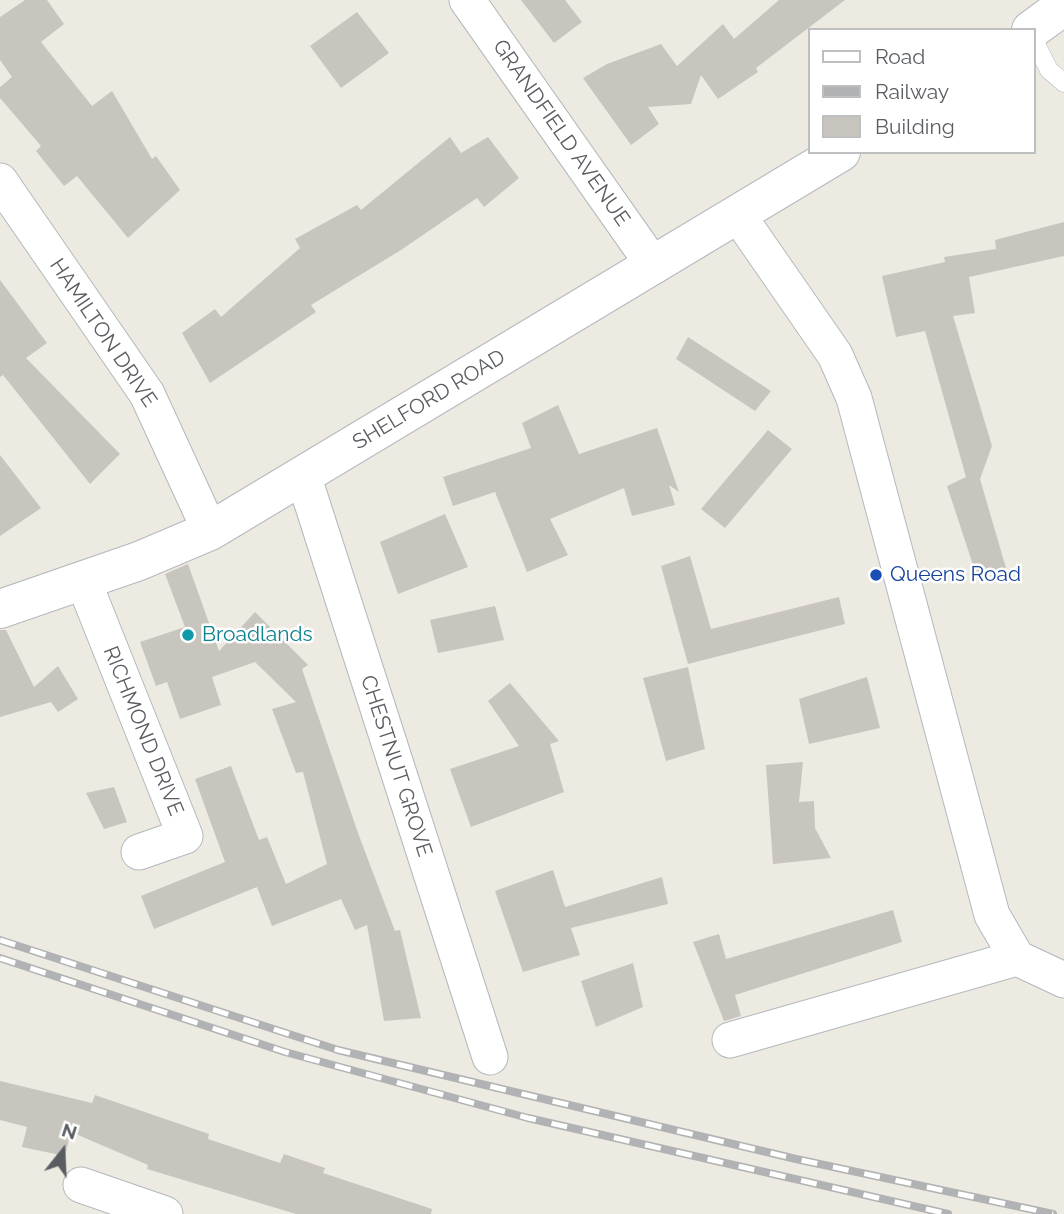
<!DOCTYPE html>
<html>
<head>
<meta charset="utf-8">
<style>
	body { margin:0 }
	#map { position:relative; width:1064px; height:1214px; overflow:hidden; background:#edeae2; font-family:Raleway,sans-serif }
	canvas { display:block }
	.legend { position:absolute; left:808px; top:28px; width:228px; height:126px; box-sizing:border-box; background:#fff; border:2px solid #bdbfc1; margin:0; padding:9px 12px; list-style:none; font-size:21px; color:#5a5e63 }
	.legend li { display:flex; align-items:center; gap:14px; height:35px }
	.legend b { width:35px; border:2px solid #bdbfc1 }
	.north { position:absolute; left:28px; top:1116px; width:70px; height:70px; -webkit-text-stroke:5px #fff; paint-order:stroke; rotate:18deg; font-size:19px; font-weight:700; line-height:28px; text-align:center; color:#5a5e63 }
	.north::after { content:''; display:block; margin:auto; width:24px; height:32px; background:#5a5e63; clip-path:polygon(50% 0,100% 100%,50% 72%,0 100%) }
</style>
</head>
<body>
<div id="map">
<canvas width="1064" height="1214"></canvas>
<ul class="legend">
<li><b style="height:9px;background:#fff"></b>Road</li>
<li><b style="height:9px;background:#b1b2b3"></b>Railway</li>
<li><b style="height:19px;background:#c8c5bf"></b>Building</li>
</ul>
<div class="north">N</div>
</div>
<script>
const ctx = document.querySelector('canvas').getContext('2d');
ctx.lineJoin = 'round';
function fillPath(path, color) {
  ctx.fillStyle = color;
  ctx.fill(path, 'evenodd');
}
function stroke(path, color, width, dash) {
  ctx.strokeStyle = color;
  ctx.lineWidth = width;
  ctx.lineCap = dash ? 'butt' : 'round';
  ctx.setLineDash(dash || []);
  ctx.stroke(path);
}
function label(font, color, halo, rows, align = 'center') {
  ctx.font = font + ' Raleway,sans-serif';
  ctx.lineWidth = 5;
  ctx.setLineDash([]);
  ctx.textBaseline = 'middle';
  ctx.strokeStyle = halo;
  ctx.fillStyle = color;
  for (const [text, x, y, turn = 0] of rows) {
    ctx.save();
    ctx.translate(x, y);
    ctx.rotate((+turn || 0) * Math.PI / 180);
    ctx.textAlign = isNaN(turn) ? turn : align;
    if (halo) ctx.strokeText(text, 0, 0);
    ctx.fillText(text, 0, 0);
    ctx.restore();
  }
}
fillPath(new Path2D(`
	M25 0H47L64 24 41 42 92 106 112 91 152 159 156 156 180 190 128 238 77 176 64 186 36 151 41 146 0 98V87L12 77 0 60V17Z
	M521 0H565L582 22 554 43Z
	M779 0H845L756 68 758 72 718 99 701 75 691 104 648 107 659 124 631 145 583 78 607 64 661 44 677 66 723 24 734 39Z
	M357 12 389 53 341 88 310 46Z
	M450 137 461 153 488 137 519 178 484 207 477 198 401 250 311 305 316 312 210 383 182 333 215 309 221 317 300 248 295 239 357 205 361 210Z
	M1064 222V256L969 277 975 313 953 316 992 446 980 479 1006 568 977 577 947 486 966 477 925 331 896 337 882 276 945 262 944 257 996 249 995 240Z
	M0 280 47 343 26 358 120 454 90 484 3 375 0 377Z
	M688 337 771 391 755 411 676 359Z
	M558 405 579 454 657 428 679 492 669 485 675 505 632 516 624 488 550 519 568 555 527 572 495 492 453 506 443 477 531 448 522 423Z
	M768 430 792 449 725 528 701 509Z
	M0 455 41 508 0 536Z
	M445 514 468 567 398 594 380 542Z
	M690 556 711 629 839 597 845 624 688 664 661 566Z
	M188 564 219 651 255 612 308 665 302 669 358 833 395 931 400 930 421 1018 384 1021 367 925 355 930 341 899 272 926 257 887 154 929 141 896 225 862 195 779 231 766 259 840 267 837 286 884 327 864 303 772 296 773 272 709 296 702 255 662 212 677 221 705 180 719 167 682 156 686 140 642 185 627 165 574Z
	M495 606 504 640 438 653 430 620Z
	M0 630H6L34 687 58 666 78 699 58 712 51 702 0 717Z
	M688 667 705 749 666 761 643 678Z
	M867 677 880 728 809 744 799 699Z
	M510 683 559 741 550 744 564 792 471 827 450 769 519 746 488 701Z
	M803 762 799 802 814 801 815 828 831 858 773 864 766 765Z
	M114 787 127 822 104 829 86 793Z
	M553 870 565 907 662 877 668 904 571 928 580 955 523 972 495 891Z
	M893 910 902 942 735 995 741 1016 724 1021 693 942 719 934 726 959Z
	M633 963 643 1007 596 1027 581 981Z
	M0 1081 92 1103 95 1095 209 1134 208 1139 280 1163 284 1154 325 1168 323 1173 432 1209 431 1214H296L147 1169 148 1165 71 1132 65 1156 22 1147 27 1127 0 1120Z`), '#c8c5bf');
const service = new Path2D(`
	M1034 40 1049 70 1064 83`);
const minor = new Path2D(`
	M467 0 654 266
	M0 181 147 394 210 531
	M738 215 835 355 854 398 992 915 1017 958 1064 980
	M303 475 490 1057
	M83 580 185 836 139 852
	M730 1040 1017 958
	M81 1185 165 1214`);
const tertiary = new Path2D(`
	M1031 30 1064 6
	M0 609 139 561 210 531 841 152`);
stroke(service, '#b4b8bc', 19);
stroke(minor, '#b4b8bc', 37);
stroke(tertiary, '#b4b8bc', 40);
stroke(service, '#fff', 18);
stroke(minor, '#fff', 35);
stroke(tertiary, '#fff', 38);
const rail = new Path2D(`
	M0 940 338 1050 796 1159 1053 1214
	M0 958 285 1052 528 1118 948 1214`);
stroke(rail, '#b1b2b3', 8);
stroke(rail, '#fff', 5, [16]);
for (const [x, y, r, color] of [
	[876,575,7,"#1a4fb4"],
	[188,635,7,"#0f9aa8"]
]) {
  const dot = new Path2D();
  dot.arc(x, y, r, 0, 2 * Math.PI);
  ctx.fillStyle = color;
  ctx.fill(dot);
  stroke(dot, '#fff', 2.5);
}
label('21px', '#5a5e63', '#fff', [
	["GRANDFIELD AVENUE",561,133,55],
	["HAMILTON DRIVE",103,333,56],
	["SHELFORD ROAD",429,400,-31],
	["RICHMOND DRIVE",143,731,68],
	["CHESTNUT GROVE",396,766,72]
]);
label('21px', '#164399', '#fff', [
	["Queens Road",890,575]
], 'left');
label('21px', '#0d838f', '#fff', [
	["Broadlands",202,635]
], 'left');
</script>
</body>
</html>
